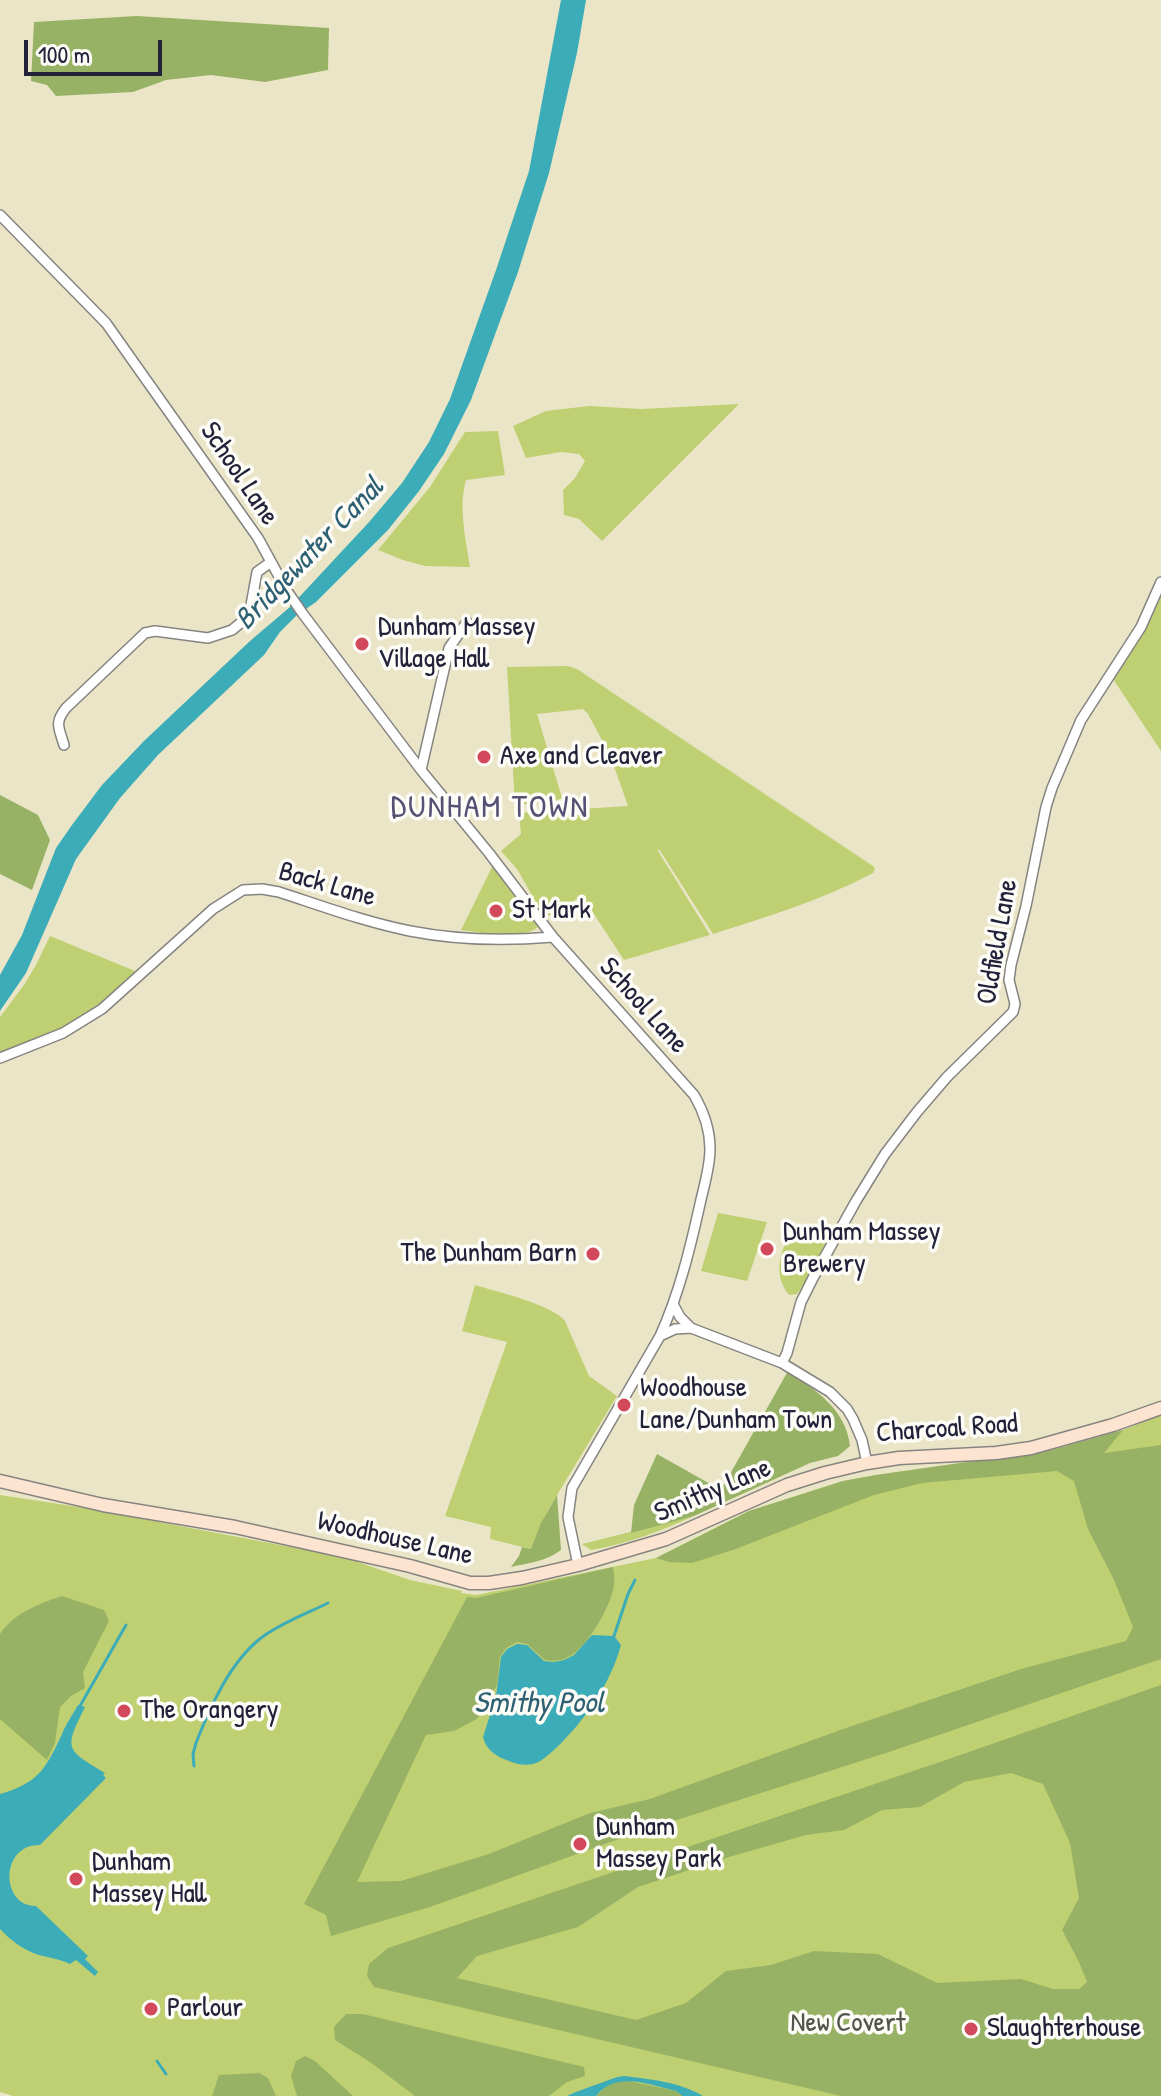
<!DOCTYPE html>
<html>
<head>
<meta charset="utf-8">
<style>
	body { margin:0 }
	#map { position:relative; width:1161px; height:2096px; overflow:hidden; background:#ebe5c7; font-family:"Patrick Hand",sans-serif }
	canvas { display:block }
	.scale { position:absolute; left:24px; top:40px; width:138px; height:36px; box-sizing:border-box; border:4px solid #22223b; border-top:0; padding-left:10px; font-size:24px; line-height:28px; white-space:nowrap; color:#22223b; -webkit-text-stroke:6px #fdfcf7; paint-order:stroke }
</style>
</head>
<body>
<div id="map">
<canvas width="1161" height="2096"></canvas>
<div class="scale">100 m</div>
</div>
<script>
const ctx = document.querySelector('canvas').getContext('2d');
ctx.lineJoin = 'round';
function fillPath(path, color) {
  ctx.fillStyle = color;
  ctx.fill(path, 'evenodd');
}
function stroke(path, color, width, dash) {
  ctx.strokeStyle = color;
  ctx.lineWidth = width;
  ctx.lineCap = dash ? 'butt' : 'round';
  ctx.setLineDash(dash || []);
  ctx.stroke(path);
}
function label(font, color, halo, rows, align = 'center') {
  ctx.font = font + ' "Patrick Hand",sans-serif';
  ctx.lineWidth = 7;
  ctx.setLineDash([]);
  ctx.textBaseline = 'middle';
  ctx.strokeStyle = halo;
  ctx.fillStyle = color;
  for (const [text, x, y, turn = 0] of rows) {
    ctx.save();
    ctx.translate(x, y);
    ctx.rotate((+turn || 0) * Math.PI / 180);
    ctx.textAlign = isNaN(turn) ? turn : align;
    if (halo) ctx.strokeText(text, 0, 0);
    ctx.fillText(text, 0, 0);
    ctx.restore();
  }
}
fillPath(new Path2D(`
	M739 404 602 541 579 519 564 515 563 490 575 478 585 461 579 454 561 452 526 458 513 426 546 411 589 406 641 409Z
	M498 431 505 475 466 480C458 507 466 540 470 567L425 566 403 560 378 550 430 487 465 432Z
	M1161 592V751L1113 679Z
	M568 666 577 669 873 866 875 869 873 873C822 900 767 917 713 934L659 849 658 851 710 935 624 960 582 896 545 918 517 869 501 851 521 834 519 813 628 806 610 755 588 714 583 709 537 714 562 798 553 802 515 805 507 667Z
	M493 865 538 927C518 942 484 933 461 930Z
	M50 936 135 971C123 983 112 995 98 1006 69 1028 34 1040 0 1053V1017L24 985 36 965Z
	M718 1213 767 1222 747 1281 701 1271Z
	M793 1227 830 1234 806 1281 797 1294 789 1295C771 1272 782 1249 793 1227Z
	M475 1285C497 1292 551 1304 565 1321L589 1376 617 1396 548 1510 531 1549 490 1539 491 1527 445 1516 507 1342 462 1331Z
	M1161 1415V2096H13L0 2092V1495L85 1508 333 1555 335 1557H343L410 1580 462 1591 461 1593 476 1595 656 1558 749 1511 843 1481 876 1475 1052 1450 1123 1430Z
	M694 1516C661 1531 627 1544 591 1550L582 1544Z`), '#bfd072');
fillPath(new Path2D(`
	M137 16 329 28 328 70 265 82 211 75 166 80 133 92 56 96 47 85 31 81 34 22Z
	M0 795 38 815 50 840 32 890 0 874Z
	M788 1371C816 1391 846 1409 850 1446L838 1456 810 1463 694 1516 631 1533 634 1505 657 1454 721 1490Z
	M1123 1430 1104 1453 1161 1445V1659L892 1751 630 1835 430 1907 331 1936 326 1915 304 1904 467 1597 476 1598 613 1567C614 1573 615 1580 614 1586 610 1608 586 1651 564 1659 558 1661 551 1661 545 1660L527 1644 517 1642 506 1648 500 1657 497 1685 477 1719 454 1731 426 1735 357 1882 401 1881 489 1854 590 1813 650 1799 843 1729 1021 1669 1126 1641 1133 1627 1114 1580 1088 1529 1074 1481 1057 1471 922 1483 874 1495 733 1550 692 1563 669 1562 656 1558 749 1511 843 1481 876 1475 1052 1450Z
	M557 1495 561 1550C547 1561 529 1563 511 1567L519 1556 522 1547 531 1549 541 1523Z
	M62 1596 104 1610 109 1621 83 1672 85 1688 71 1696 60 1707 55 1743 47 1760 0 1719V1634C14 1613 38 1604 62 1596Z
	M1161 1685V2096H841L374 1987 367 1976 369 1964 388 1948 940 1762ZM1011 1773 1043 1784 1070 1843 1079 1898 1062 1930 1079 1962 1087 1982 1079 1989H1053L1021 1979 937 1983 878 1954 814 1951 771 1965 726 1971 686 2003 636 2020 457 1978 477 1956 578 1927 638 1887 729 1857 806 1835 844 1830 882 1810 920 1807 964 1782Z
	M346 2014H363L584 2067 585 2076 567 2082 549 2096H415L370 2062 335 2040 334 2027Z
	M305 2056 315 2061 353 2096H297L291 2076 296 2061Z
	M259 2073 268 2078 276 2096H212L219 2075Z
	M624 2080 676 2091 683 2096H596L608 2085Z`), '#97b264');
fillPath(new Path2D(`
	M561 0H586L577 53 549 173 518 272 471 400 444 454 419 491 388 530 316 602 297 615 280 632 264 655 158 755 120 798 76 859 26 973 0 1011V975L22 935 56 848 72 825 102 785 144 741 250 641 290 607 370 521 402 483 429 442 450 399 496 270 529 171Z
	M592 1635 614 1636 621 1645C610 1685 584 1722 554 1750 548 1755 541 1762 533 1764 525 1766 516 1764 509 1761 497 1757 486 1750 483 1737L496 1696 501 1657 507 1649 517 1644 527 1645 544 1661 554 1662 564 1660 574 1655Z
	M78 1705 85 1707C64 1749 65 1749 105 1773L103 1775 106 1778 40 1845C0 1844 0 1906 36 1906L88 1956 85 1959 98 1972 95 1976 76 1960 70 1964C60 1959 50 1958 39 1955 25 1951 10 1940 0 1929V1794C39 1783 46 1768 62 1734 66 1724 73 1714 78 1705Z
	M624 2076C649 2079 680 2082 703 2096H683L676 2091C649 2085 617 2070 596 2096H567C577 2091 587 2088 598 2084 607 2081 614 2077 624 2076Z`), '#3cacb8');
stroke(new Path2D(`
	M614 1636 628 1594 635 1580
	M80 1706 126 1625
	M194 1766 193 1754 196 1743C210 1707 230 1662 261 1638 281 1623 306 1614 328 1603
	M157 2061 166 2074`), '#3cacb8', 3);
const minor = new Path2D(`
	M0 215 106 323 258 538 287 591 303 614 421 770 489 853 553 937 694 1095C704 1112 710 1129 710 1149 710 1167 704 1186 700 1204 690 1249 679 1294 660 1336L572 1488 568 1517 578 1565
	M64 745C59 728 54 723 66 708L145 633 155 631 208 638 232 630 249 616 257 572 271 562
	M421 770 449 648 467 622
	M0 1058 63 1033 102 1009 213 909 243 890 262 889 279 892C322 906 365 922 410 931 456 940 506 941 553 937
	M673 1304 680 1317 691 1328
	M660 1336 675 1329 691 1328 782 1363 830 1392 847 1409 853 1419 862 1440 867 1463
	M782 1363 787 1353 801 1302 813 1278 856 1201 885 1154 917 1112 947 1077 1013 1012 1015 1004 1009 980 1011 965 1026 906 1046 807 1052 788 1081 720 1141 627 1161 582`);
const secondary = new Path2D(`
	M0 1481 103 1505 235 1527 410 1566 470 1583H489L522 1578 578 1565 666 1539 787 1485 825 1473 867 1463 899 1458 996 1453 1031 1448 1113 1425 1161 1408`);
stroke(minor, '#868481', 12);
stroke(secondary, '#868481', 15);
stroke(minor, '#fff', 9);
stroke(secondary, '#fde4d1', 12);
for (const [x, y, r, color] of [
	[362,644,8,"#d1495b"],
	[484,757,8,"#d1495b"],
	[496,911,8,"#d1495b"],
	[767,1249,8,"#d1495b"],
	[593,1254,8,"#d1495b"],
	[624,1405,8,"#d1495b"],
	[124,1711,8,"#d1495b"],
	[580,1844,8,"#d1495b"],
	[76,1879,8,"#d1495b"],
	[151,2009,8,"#d1495b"],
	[971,2029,8,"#d1495b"]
]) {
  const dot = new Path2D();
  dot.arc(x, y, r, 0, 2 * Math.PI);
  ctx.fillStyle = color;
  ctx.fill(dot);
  stroke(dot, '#fdfcf7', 3);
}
label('28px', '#22223b', '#fdfcf7', [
	["School Lane",239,474,56],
	["Back Lane",327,885,16],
	["Oldfield Lane",998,942,-80],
	["School Lane",643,1006,48],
	["Charcoal Road",947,1429,-4],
	["Smithy Lane",713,1491,-23],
	["Woodhouse Lane",395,1539,13]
]);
label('28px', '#22223b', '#fdfcf7', [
	["Dunham Massey",378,628],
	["Village Hall",378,660],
	["Axe and Cleaver",500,757],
	["St Mark",512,911],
	["Dunham Massey",783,1233],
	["Brewery",783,1265],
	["The Dunham Barn",577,1254,"right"],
	["Woodhouse",640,1389],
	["Lane/Dunham Town",640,1421],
	["The Orangery",140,1711],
	["Dunham",596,1828],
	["Massey Park",596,1860],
	["Dunham",92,1863],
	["Massey Hall",92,1895],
	["Parlour",167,2009],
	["Slaughterhouse",987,2029]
], 'left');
label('28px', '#51564c', '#fdfcf7', [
	["New Covert",848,2024]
]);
label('italic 30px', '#2e6073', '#fdfcf7', [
	["Bridgewater Canal",310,554,-46],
	["Smithy Pool",539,1704]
]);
ctx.letterSpacing = '2px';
label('32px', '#555174', '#fdfcf7', [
	["DUNHAM TOWN",490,808]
]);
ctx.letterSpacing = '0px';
</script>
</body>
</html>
